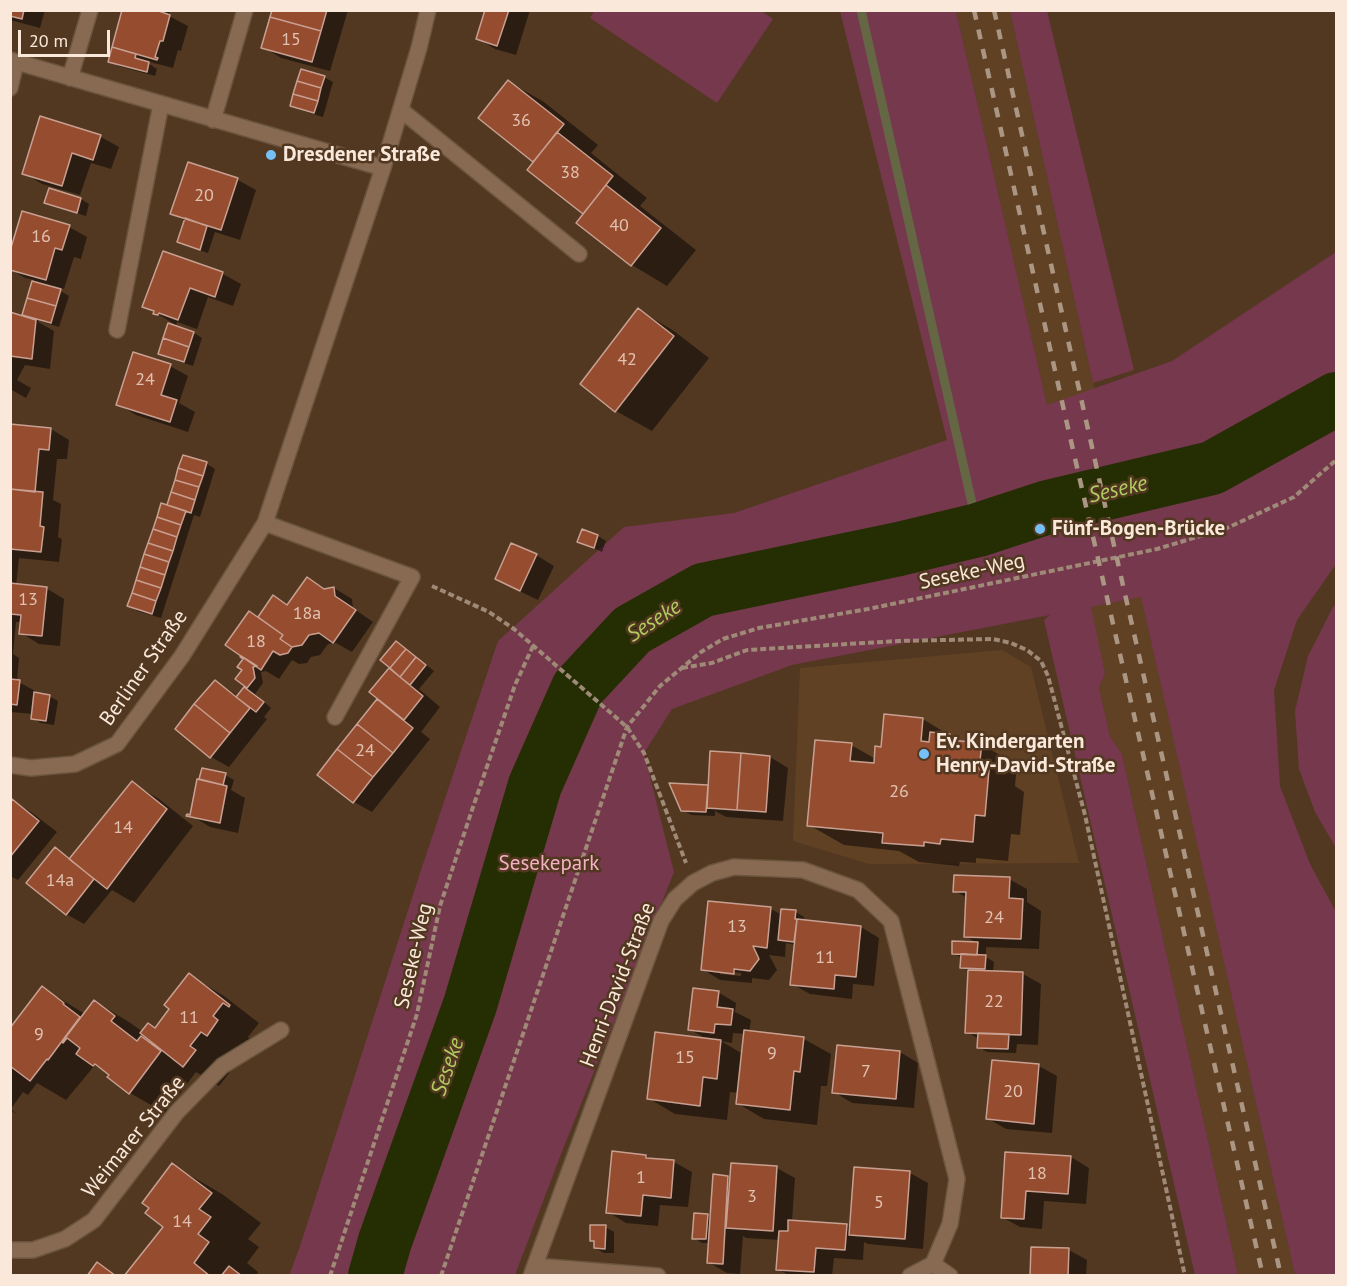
<!DOCTYPE html>
<html>
<head>
<meta charset="utf-8">
<style>
	body { margin:0 }
	#map { position:relative; width:1347px; height:1286px; overflow:hidden; background:#523821; font-family:"PT Sans",sans-serif }
	canvas { display:block }
	.frame { position:absolute; inset:0; border:12px solid #fae9db; pointer-events:none }
	.scale { position:absolute; left:18px; top:30px; width:92px; height:27px; box-sizing:border-box; border:3px solid #fae9db; border-top:0; padding-left:8px; font-size:18px; line-height:21px; white-space:nowrap; color:#fae9db; -webkit-text-stroke:4px #523821; paint-order:stroke }
</style>
</head>
<body>
<div id="map">
<canvas width="1347" height="1286"></canvas>
<div class="frame"></div>
<div class="scale">20 m</div>
</div>
<script>
const ctx = document.querySelector('canvas').getContext('2d');
ctx.lineJoin = 'round';
function fillPath(path, color) {
  ctx.fillStyle = color;
  ctx.fill(path, 'evenodd');
}
function stroke(path, color, width, dash) {
  ctx.strokeStyle = color;
  ctx.lineWidth = width;
  ctx.lineCap = dash ? 'butt' : 'round';
  ctx.setLineDash(dash || []);
  ctx.stroke(path);
}
function label(font, color, halo, rows, align = 'center') {
  ctx.font = font + ' "PT Sans",sans-serif';
  ctx.lineWidth = 5;
  ctx.setLineDash([]);
  ctx.textBaseline = 'middle';
  ctx.strokeStyle = halo;
  ctx.fillStyle = color;
  for (const [text, x, y, turn = 0] of rows) {
    ctx.save();
    ctx.translate(x, y);
    ctx.rotate((+turn || 0) * Math.PI / 180);
    ctx.textAlign = isNaN(turn) ? turn : align;
    if (halo) ctx.strokeText(text, 0, 0);
    ctx.fillText(text, 0, 0);
    ctx.restore();
  }
}
fillPath(new Path2D(`
	M956 11H1010L1093 383 1101 408 1050 419Z
	M1137 578 1295 1275H1238L1122 754 1110 736 1099 688 1105 673 1086 589Z
	M1002 650 1031 667 1079 863 869 864 793 841 800 668Z`), '#614124');
fillPath(new Path2D(`
	M595 10H760L773 19 717 103 590 18Z
	M840 11H956L1047 405 1172 361 1336 252V564L1297 620 1274 690 1280 786 1310 864 1336 912V1275H1295L1141 597 1091 607 1105 673 1099 688 1110 736 1122 754 1238 1275H1195L1044 620 1050 615 792 665 672 709 644 753 674 872 561 1154 515 1275 289 1276 300 1246 421 870 498 641 624 527 734 513 947 440Z
	M1010 11H1047L1134 370 1093 383Z
	M1336 604V848L1315 812 1299 769 1295 711 1308 656 1333 607Z`), '#75384c');
fillPath(new Path2D(`
	M10 10H45L40 28 10 20Z
	M124 10H170L169 16 188 26 181 51 178 50 173 68 146 61V62L157 69 155 76 118 66 110 61Z
	M273 10H348L330 71 281 58 263 47Z
	M487 10H530L516 55 495 49 477 38Z
	M324 77 333 82 323 117 300 110 292 105Z
	M509 82 544 102 598 145 591 153 647 198 640 206 696 250 667 286 632 265 578 223 585 214 529 170 535 161 480 117Z
	M41 118 101 137 119 147 111 169 91 163 80 195 42 184 24 173Z
	M189 163 238 180 256 190 240 240 215 232 208 253 187 246 179 241 185 221 172 213Z
	M50 189 81 199 89 204 86 216 55 207 46 202Z
	M69 227 87 237 81 259 74 257 64 289 54 286V287L69 296 59 327 39 321 38 322 54 331 50 369 25 365 17 380 31 388 26 398 10 389V314L29 319 30 318 24 314 34 280 25 278 10 269Z
	M164 253 223 274 241 284 233 306 208 297 197 329 177 322 176 325 144 306Z
	M639 310 674 331 709 358 652 431 616 411 582 384Z
	M194 333 202 338 193 366 168 358 160 353Z
	M170 366 188 376 179 403 195 412 188 432 136 415 118 404Z
	M10 425 51 429 69 440 67 459H57L53 500 61 504 58 537 62 539 59 562 19 558 16 586 46 588 64 599 60 646 39 644 21 633 22 622H16L13 654 19 658 17 681 37 692V694L49 696 58 701 54 725 41 723 32 718 33 714 11 712 10 714Z
	M184 457 207 464 215 469 200 517 194 515 161 618 137 611 129 606 168 507Z
	M583 531 598 536 606 541 602 552 579 541Z
	M536 555 554 566 538 600 515 589 497 579Z
	M308 579 326 590 334 588 352 599 353 608 373 622 352 652 336 643 328 644 320 655 311 657 307 663 299 664 292 660 279 679 266 671 261 672 263 683 255 694 271 708 264 717 267 719 229 767 211 757 215 681 238 696 247 686 245 670 246 657 259 619 273 597 289 606Z
	M396 643 405 648 434 671 419 689 440 707 421 732 430 739 372 812 354 802 319 774 379 699 371 692 391 668Z
	M923 719 962 743 981 744 1017 765 1015 786 1024 792 1020 835 1011 834 1008 861 976 858V863L960 862 959 866 919 862 899 851 844 845 809 825 851 745 876 759 882 748Z
	M770 757 788 768 783 821 726 817 715 811V816L691 815 682 809 708 787 709 788Z
	M203 770 225 775 234 780 231 790 245 798 238 833 210 827 192 816Z
	M132 783 159 799 193 826 134 903 112 890 84 924 66 914 55 849 72 859Z
	M13 801 31 812 57 832 18 880 10 876V804Z
	M1009 879 1027 889V902L1041 911 1039 949 986 947V957L994 962 993 972 1023 974 1041 984 1038 1045 1017 1044 1016 1053 987 1052 979 1047V1039L967 1032 970 972 962 967V958L953 953V943L979 944 966 936 967 898 955 891Z
	M710 902 771 909 782 915 796 912 804 917V921L861 927 879 938 874 986 853 984 852 999 810 994 792 984 796 945 786 943 785 957 769 955 777 970 769 980 752 978V983L720 980 702 969ZM720 971 741 973V976L720 974Z
	M189 975 224 996 259 1023 248 1037 253 1042 225 1068 230 1072 219 1086 196 1072 165 1113 130 1093 111 1075 95 1065 66 1100 37 1083 28 1095 23 1092 11 1109 17 1114 10 1110V1030L43 988 85 1014 94 1001 129 1022 143 1032 156 1029 171 1009Z
	M718 992 736 1003 735 1012 751 1020 749 1032 804 1039 831 1054 827 1086H821L817 1125 764 1119 737 1103 739 1093 730 1092 727 1120 675 1114 648 1098 708 1040 689 1029ZM733 1033 745 1034 743 1054 721 1041 732 1043Z
	M900 1052 918 1063 914 1108 852 1103 834 1092Z
	M993 1061 1039 1066 1057 1076 1052 1133 1006 1129 987 1118Z
	M1007 1153 1071 1157 1089 1168 1086 1204 1044 1201 1042 1229 1020 1227 1002 1217Z
	M646 1156 653 1160 674 1162 692 1172 688 1207 660 1205 658 1226 626 1223 608 1212Z
	M172 1165 222 1194 261 1223 248 1239 259 1247 247 1263 258 1272 256 1276H126L165 1227Z
	M732 1165 777 1168 795 1178 792 1221 846 1225 851 1228 910 1173 928 1183 923 1249 868 1244 864 1242 863 1260 834 1258 832 1276H790L778 1269 780 1240 746 1238 743 1236 740 1274 727 1273 708 1262 710 1243H702L694 1238 708 1216 711 1218 714 1176 728 1177 731 1179Z
	M605 1227 614 1232V1253H604L595 1248 596 1242 591 1240Z
	M1069 1250 1087 1260 1086 1276H1031Z`), '#0007');
stroke(new Path2D(`
	M861 10 978 530`), '#656644', 9);
stroke(new Path2D(`
	M375 1276 385 1241 470 1005 535 785 578 688 632 630 703 590 899 549 978 530 1048 507 1212 468 1336 399`), '#252e03', 54);
const building = new Path2D(`
	M10 10H24L22 19 10 16Z
	M122 10H156L170 15 163 41H160L155 57 158 58 157 60 112 47Z
	M272 10H327L321 31 270 17Z
	M485 10H509L497 46 476 39Z
	M270 17 321 31 312 62 261 48Z
	M112 47 136 54 135 58 149 62 147 72 108 62Z
	M301 69 325 76 321 88 297 81Z
	M508 80 564 124 533 162 478 118Z
	M297 81 321 88 318 101 293 94Z
	M293 94 318 101 314 113 290 106Z
	M40 116 101 135 93 160 72 153 62 186 22 174Z
	M557 132 613 176 583 214 527 170Z
	M188 162 238 178 221 230 170 214Z
	M606 185 661 228 631 266 576 223Z
	M49 188 81 198 77 213 44 203Z
	M22 211 70 225 62 250 55 248 46 280 10 270V251Z
	M185 218 207 226 200 250 177 242Z
	M163 251 223 272 215 297 190 288 178 320 159 313 158 315 153 314 154 311 142 307Z
	M32 281 61 289 56 306 27 298Z
	M27 298 56 306 51 323 22 315Z
	M638 308 674 336 615 412 580 384Z
	M10 312 36 320 32 359 10 356Z
	M168 323 194 332 189 347 163 338Z
	M163 338 189 347 184 362 158 354Z
	M133 352 171 364 161 395 177 400 170 422 116 405Z
	M10 424 51 428 49 450 39 449 35 492 10 489Z
	M183 455 207 462 203 476 178 468Z
	M178 468 203 476 199 487 175 480Z
	M175 480 199 487 195 500 171 492Z
	M10 489 43 492 40 526 44 527 41 552 10 549Z
	M171 492 195 500 191 513 167 505Z
	M161 503 186 511 181 525 157 517Z
	M157 517 181 525 177 537 153 529Z
	M153 529 177 537 173 551 148 543Z
	M582 529 598 535 594 548 577 542Z
	M148 543 173 551 169 562 144 554Z
	M511 543 537 554 520 591 495 579Z
	M144 554 169 562 165 575 140 567Z
	M140 567 165 575 161 588 136 580Z
	M307 577 324 589 334 587 335 596 356 610 333 643 319 633 309 635 302 645 292 647 280 639 283 635 258 617 273 595 287 605Z
	M136 580 161 588 156 601 132 593Z
	M10 583 47 587 42 636 19 634 21 615 10 614Z
	M132 593 156 601 152 614 127 606Z
	M249 611 283 635 280 639 292 647 288 653 280 655 273 651 261 670 225 645Z
	M396 641 406 649 390 668 380 660Z
	M406 649 416 657 400 677 390 668Z
	M241 656 257 666 253 667 255 678 247 688 235 679 242 670 237 667 243 659 240 657Z
	M416 657 426 665 410 685 400 677Z
	M389 668 423 696 404 720 369 692Z
	M10 679 20 680 17 705 10 704Z
	M215 680 250 708 230 733 194 704Z
	M244 687 264 702 256 712 236 697Z
	M34 692 50 695 46 721 31 719Z
	M377 699 413 728 393 753 357 724Z
	M194 704 230 733 210 758 175 729Z
	M884 714 923 718 921 741 929 742 930 732 950 734V740L982 743 979 769 989 770 985 816 975 815 973 842 941 839 940 844 924 842V846L882 843 883 833 807 826 815 740 852 743 850 761 874 763 875 746 881 747Z
	M357 724 393 753 373 777 337 749Z
	M337 749 373 777 353 803 317 775Z
	M710 751 741 753 737 810 707 808Z
	M741 753 770 756 766 812 737 810Z
	M202 768 226 773 223 785 199 779Z
	M197 779 227 786 220 823 186 816 187 814 190 815Z
	M132 781 167 809 107 889 69 859Z
	M669 783 708 785 706 812 681 811Z
	M12 799 39 821 10 857V802Z
	M55 847 94 879 66 915 26 883Z
	M954 875 1010 877 1009 898 1023 899 1021 939 964 937 966 892H953Z
	M708 901 771 907 767 948 753 946 759 959 750 971 734 969V974L701 970Z
	M781 909 796 910 795 919H797L794 942 778 940Z
	M797 919 861 926 856 977 835 975 834 989 790 985Z
	M952 941 978 942 977 955 952 954Z
	M961 954 986 955 985 969 960 968Z
	M968 970 1023 972 1021 1035 965 1033Z
	M189 973 230 1005 229 1007 223 1003 213 1016 218 1020 207 1036 201 1032 190 1046 196 1050 183 1067 140 1033 148 1023 155 1028 169 1009 164 1005Z
	M42 986 64 1003 63 1004 80 1017 48 1060 47 1059 30 1081 10 1066V1028Z
	M693 988 719 991 717 1007 733 1009 731 1025 715 1024 714 1033 688 1030Z
	M94 1000 115 1016 111 1021 137 1041 141 1036 161 1051 129 1094 107 1077 109 1075 95 1064 93 1066 76 1054 80 1048 67 1038 63 1043 62 1042Z
	M744 1030 804 1037 800 1072 794 1071 790 1110 736 1104Z
	M655 1032 721 1040 717 1079 703 1077 700 1106 647 1099Z
	M978 1033 1009 1034 1008 1049 977 1048Z
	M837 1045 900 1051 896 1099 832 1093Z
	M992 1060 1039 1064 1034 1124 986 1119Z
	M612 1151 646 1155V1158L674 1160 671 1198 643 1195 641 1216 606 1213Z
	M1005 1152 1071 1156 1068 1194 1026 1191 1024 1219 1001 1218Z
	M172 1163 212 1193 199 1209 211 1217 198 1234 209 1242 194 1263 210 1276H124L163 1227 145 1213 149 1208 142 1203Z
	M731 1163 777 1166 773 1231 726 1228Z
	M854 1167 910 1171 905 1239 849 1235Z
	M713 1174 728 1176 723 1264 707 1263Z
	M694 1213 708 1214 706 1239H692Z
	M788 1220 847 1224 845 1250 816 1248 814 1272 776 1270 779 1231H788Z
	M590 1225H606L605 1249 594 1248V1241H590Z
	M1031 1247 1069 1248 1068 1276H1030Z
	M97 1262 116 1276H87Z
	M229 1266 242 1276H221Z`);
fillPath(building, '#964c2f');
stroke(building, '#c8a092', 1.5);
const minor = new Path2D(`
	M10 60 383 168
	M70 78 90 10
	M10 88 16 62
	M401 110 579 254
	M213 120 245 10
	M117 330 161 104
	M265 523 412 577 335 717
	M10 765 31 768 75 764 117 744 182 656 265 523 383 168 419 48 428 10
	M10 1250H33L65 1239 94 1220 177 1112 222 1066 281 1030
	M933 1264 950 1276
	M535 1266 658 1276
	M531 1276 661 921 675 899 693 883 712 873 734 867 803 870 858 890 891 921 957 1179 950 1224 933 1264 910 1276`);
stroke(minor, '#6a543e', 18);
stroke(new Path2D(`
	M432 586 489 612 514 629 627 727 644 753 686 863
	M682 668 712 663 747 650 898 641 993 639 1011 643 1027 650 1041 661 1048 676 1085 815 1185 1276
	M330 1276 417 1014 440 906 472 810 515 685 533 646
	M441 1276 627 727 660 686 701 652 723 639 759 628 868 609 1157 549 1227 528 1294 497 1336 460`), '#9f8977', 4, [6, 3]);
stroke(minor, '#886a52', 15);
stroke(new Path2D(`
	M974 10 1065 415 1263 1276
	M994 10 1122 581 1281 1276`), '#ab9684', 4.5, [10, 10]);
for (const [x, y, r, color] of [
	[271,155,6,"#75c0f6"],
	[1040,529,6,"#75c0f6"],
	[924,754,6,"#75c0f6"]
]) {
  const dot = new Path2D();
  dot.arc(x, y, r, 0, 2 * Math.PI);
  ctx.fillStyle = color;
  ctx.fill(dot);
  stroke(dot, '#523821', 2);
}
label('18px', '#e1c2b0', null, [
	["15",291,40],
	["36",521,121],
	["38",570,173],
	["20",204,196],
	["40",619,226],
	["16",41,237],
	["42",627,360],
	["24",145,380],
	["13",28,600],
	["18a",307,614],
	["18",256,642],
	["24",365,751],
	["26",899,792],
	["14",123,828],
	["14a",60,881],
	["24",994,918],
	["13",737,927],
	["11",825,958],
	["22",994,1002],
	["11",189,1018],
	["9",39,1035],
	["9",772,1054],
	["15",685,1058],
	["7",866,1072],
	["20",1013,1092],
	["18",1037,1174],
	["1",641,1178],
	["3",752,1197],
	["5",879,1203],
	["14",182,1222]
]);
label('bold 21px', '#fae9db', '#523821', [
	["Dresdener Straße",283,155],
	["Fünf-Bogen-Brücke",1052,529],
	["Ev. Kindergarten",936,742],
	["Henry-David-Straße",936,766]
], 'left');
label('21px', '#fae9db', '#523821', [
	["Seseke-Weg",972,572,-12],
	["Berliner Straße",144,668,-55],
	["Seseke-Weg",414,956,-77],
	["Henri-David-Straße",618,985,-69],
	["Weimarer Straße",134,1137,-51]
]);
label('21px', '#f5b1c4', '#523821', [
	["Sesekepark",549,864]
]);
label('italic 22px', '#b1cc60', '#523821', [
	["Seseke",1118,490,-13],
	["Seseke",654,621,-33],
	["Seseke",448,1067,-71]
]);
</script>
</body>
</html>
